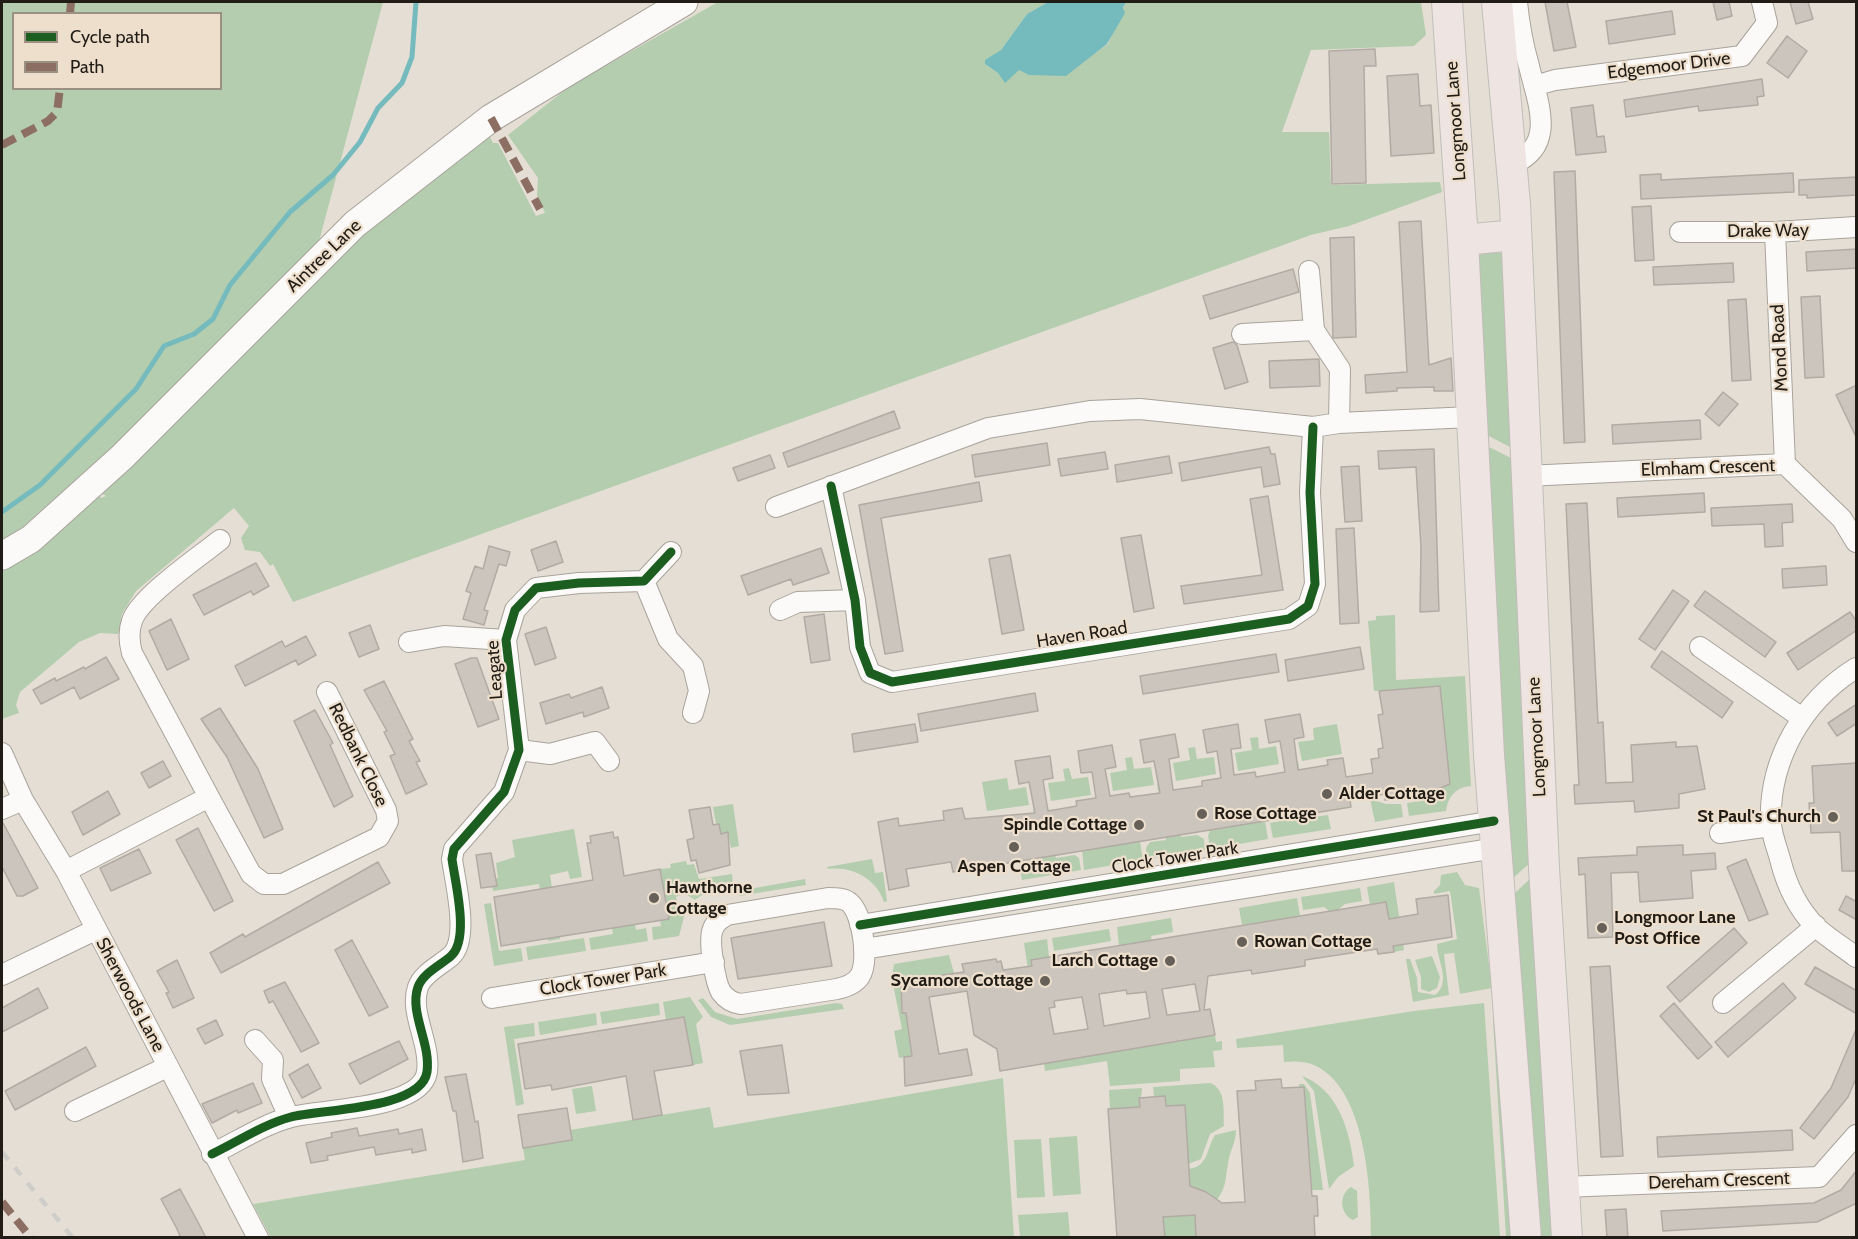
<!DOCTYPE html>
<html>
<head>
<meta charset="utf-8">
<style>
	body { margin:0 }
	#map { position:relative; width:1858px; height:1239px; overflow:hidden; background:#e5ded4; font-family:Cabin,sans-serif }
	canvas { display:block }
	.frame { position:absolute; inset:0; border:3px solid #211c16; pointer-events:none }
	.legend { position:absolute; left:12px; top:12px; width:210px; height:78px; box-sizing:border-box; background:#eddfcc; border:2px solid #9b9183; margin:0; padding:8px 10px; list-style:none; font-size:18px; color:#211c16 }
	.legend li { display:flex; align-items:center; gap:12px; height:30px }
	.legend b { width:30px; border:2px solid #9b9183 }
</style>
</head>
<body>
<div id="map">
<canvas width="1858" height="1239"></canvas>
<div class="frame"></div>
<ul class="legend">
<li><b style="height:8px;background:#1b5e20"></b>Cycle path</li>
<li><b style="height:8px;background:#8d6e63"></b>Path</li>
</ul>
</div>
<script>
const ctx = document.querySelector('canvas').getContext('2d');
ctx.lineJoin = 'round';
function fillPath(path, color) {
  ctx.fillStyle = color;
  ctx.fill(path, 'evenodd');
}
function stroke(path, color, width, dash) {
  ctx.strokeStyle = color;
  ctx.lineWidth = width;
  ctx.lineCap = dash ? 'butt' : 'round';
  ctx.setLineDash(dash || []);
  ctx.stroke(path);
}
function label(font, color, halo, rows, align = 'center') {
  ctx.font = font + ' Cabin,sans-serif';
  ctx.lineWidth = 4.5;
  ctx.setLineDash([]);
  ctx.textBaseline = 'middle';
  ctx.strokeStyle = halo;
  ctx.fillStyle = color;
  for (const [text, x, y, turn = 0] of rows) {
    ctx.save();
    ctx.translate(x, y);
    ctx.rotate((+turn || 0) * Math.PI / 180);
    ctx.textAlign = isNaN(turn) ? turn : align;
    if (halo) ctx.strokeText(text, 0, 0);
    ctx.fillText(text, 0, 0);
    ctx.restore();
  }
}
fillPath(new Path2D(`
	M2 2H383L318 245 151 413 16 533 2 540ZM14 14H220V88H14Z
	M718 2H1048L1027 14 1001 50 985 64 998 73 1089 57 1108 44 1126 2H1421L1426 35 1414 46 1311 50 1282 132H1329L1331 185 1440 182 1442 192 1349 226 1311 235 293 602 273 564 270 566 260 552 245 550 241 538 249 526 234 508 136 591 122 614 118 634 100 633 79 642 20 692 16 705 19 713 2 719V568L99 495 101 498 106 496 101 493 301 283 489 135 493 143H498L536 216 545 213 537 195 538 178 508 135 570 86Z
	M1482 252 1501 253 1506 265 1513 446 1510 447 1483 433 1476 262Z
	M1483 444 1513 459 1532 861 1511 880Z
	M1395 615 1396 680 1465 676 1471 786C1456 787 1448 796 1446 811L1409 816 1407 803 1433 799 1446 784 1440 686 1374 691 1368 621 1376 620V616Z
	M1337 724 1342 754 1302 761 1298 742 1314 740 1313 728Z
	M1258 737 1259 749 1276 746 1279 764 1238 771 1235 753 1252 750 1250 738Z
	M1195 747 1197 759 1214 757 1216 774 1176 781 1173 763 1190 760 1188 748Z
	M1132 757 1134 769 1151 767 1154 785 1113 791 1110 773 1127 770 1125 758Z
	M1298 761 1307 818 1328 815 1331 829 1273 838 1270 823 1292 819 1283 763Z
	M1069 768 1072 779 1088 777 1091 795 1051 801 1048 783 1065 781 1063 769Z
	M1239 775 1246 824 1265 821 1268 839 1210 849 1208 836 1210 830 1226 827 1217 778Z
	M1007 778 1009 790 1026 787 1029 805 987 811 982 782Z
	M1172 781 1181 837 1197 835 1204 839 1205 850 1147 859 1146 848 1150 842 1166 840 1157 784Z
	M1370 799 1386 804H1401L1403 817 1375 822Z
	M1093 800 1121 844 1140 841 1143 860 1084 870 1082 850 1100 848Z
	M733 804 739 846 731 848 728 833 721 834 719 824H716L713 807Z
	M1048 807 1056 858 1075 855 1079 858 1081 870 1022 880 1020 868 1022 863 1041 860 1033 809Z
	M574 829 582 877 570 879 568 871 550 875 560 939 548 941 539 884 493 891 491 879 498 878 496 863 515 857 512 840Z
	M872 859 875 873 883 872 887 901 884 902C876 878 852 866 828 869L827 867Z
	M686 861 687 865 694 864 699 879 732 874 733 884 709 890 695 900 684 893 676 897 678 908 685 913 679 936 653 940 652 927 661 926 660 920 669 918 660 869 671 868 670 864Z
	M1457 872 1465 885 1479 888 1492 988 1460 994 1454 953 1444 954 1449 995 1413 1002 1406 959H1410L1417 978 1418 992 1435 995C1452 982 1437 961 1437 944L1457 939 1450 891 1434 894V891L1440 885 1441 875Z
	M1534 875 1557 1237H1536L1512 896Z
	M805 879 806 885 739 896 738 891Z
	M1394 882 1404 950 1394 952 1385 902 1370 905 1367 887Z
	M1360 888 1362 901 1345 904 1339 909 1345 954 1336 955 1328 910 1324 907 1303 910 1301 897Z
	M606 889 635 924 636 930 646 928 648 941 591 950 589 938 613 934Z
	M1297 898 1300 916 1242 925 1239 908Z
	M491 903 499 951 521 948 523 961 494 966 484 904Z
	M1171 918 1173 932 1151 936 1157 971 1119 946 1117 927Z
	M1109 929 1111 941 1054 951 1052 938Z
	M584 938 586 951 528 960 526 947Z
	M1047 939 1049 957 1031 960 1039 1009 1034 1010 1024 943Z
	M949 955 954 973 901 982V1013H906L912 1056 899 1058 894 1031 902 1029 892 979 894 964Z
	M1432 956 1440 977 1437 988 1429 992 1421 989V977L1415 960Z
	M690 997 703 1017 696 1024 703 1063 693 1065 684 1017 666 1020 663 1002Z
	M703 998 715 1012 737 1019 836 1003 842 1004 844 1009 730 1025 711 1017 698 1000Z
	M659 1003 660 1015 602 1024 600 1012Z
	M1484 1003 1500 1237H1371C1371 1189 1366 1091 1316 1066 1306 1061 1295 1061 1284 1062L1283 1045 1237 1048 1236 1039 1414 1011Z
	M1500 1011 1515 1237H1506L1493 1020Z
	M596 1013 597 1025 540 1035 538 1022Z
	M1191 1022 1193 1039 1215 1035 1216 1042 1222 1041V1050L1213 1051 1215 1067 1180 1069V1081L1110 1086 1107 1061 1045 1071 1044 1063 1140 1031 1143 1047 1182 1041 1180 1024Z
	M534 1023 535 1036 514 1039 524 1104 516 1106 504 1027Z
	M1302 1076C1338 1089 1350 1131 1354 1166L1338 1177 1329 1189 1314 1091Z
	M1003 1078 1014 1237 271 1238 253 1204 525 1160 523 1148 570 1130 710 1107 714 1128Z
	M1210 1083C1227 1089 1223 1112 1224 1126L1210 1134 1201 1159 1188 1164 1185 1105 1166 1106 1165 1096 1154 1097 1153 1087Z
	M1299 1084H1304L1310 1093 1323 1190H1312L1304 1088 1299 1087Z
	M592 1086 596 1111 576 1114 572 1089Z
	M1142 1088 1140 1107 1110 1109 1109 1090Z
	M1236 1130C1236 1143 1229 1152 1228 1164 1225 1179 1227 1187 1216 1201L1206 1192 1190 1188 1189 1169C1209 1166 1206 1149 1215 1135Z
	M1077 1136 1081 1194 1053 1196 1049 1138Z
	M1041 1139 1045 1197 1017 1198 1014 1140Z
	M1351 1187 1357 1191 1358 1217 1353 1220C1340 1214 1338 1195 1351 1187Z
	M1068 1212 1070 1237H1020L1018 1215Z
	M1195 1215 1196 1237H1165L1163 1217Z`), '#b4cdaf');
fillPath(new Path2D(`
	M1048 2H1126L1123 8 1125 13 1107 44 1066 76 1029 75 1019 70 1005 83 998 73 985 64V60L1001 50 1027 14Z`), '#75bbbe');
stroke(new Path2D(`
	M2 512 40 485 136 389 164 346 194 334 213 319 230 285 290 212 333 175 360 142 378 108 402 83 412 57 416 2`), '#75bbbe', 5);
const building = new Path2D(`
	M1545 2H1567L1576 47 1554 51Z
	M1713 2H1729L1732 16 1717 20Z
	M1790 2H1808L1813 19 1796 24Z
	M1672 11 1675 34 1609 44 1606 21Z
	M1787 36 1807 51 1788 78 1767 63Z
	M1375 49 1376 66H1364L1366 183 1332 184 1329 51Z
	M1418 74 1420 106 1431 105 1434 153 1391 156 1387 76Z
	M1762 79 1764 96 1757 97 1758 105 1699 111 1698 106 1626 117 1624 100Z
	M1593 105 1597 137 1604 136 1606 152 1576 155 1571 108Z
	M1575 171 1585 442 1564 443 1554 172Z
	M1793 173 1794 192 1641 199 1640 175 1661 174V180Z
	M1857 177V195L1807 198V195H1799V180Z
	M1651 206 1654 260 1635 261 1632 207Z
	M1421 221 1429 365 1451 358 1453 391H1434V387L1397 388V391L1366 393 1365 375 1407 372 1399 222Z
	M1354 237 1356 337 1333 338 1330 238Z
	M1857 249V268L1807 271 1806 252Z
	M1733 263 1734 282 1654 285 1653 267Z
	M1293 269 1299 292 1210 319 1203 296Z
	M1820 296 1824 377 1805 378 1801 297Z
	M1746 299 1751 380 1732 381 1728 300Z
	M1233 342 1237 345 1248 382 1225 389 1213 348Z
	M1319 359 1320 386 1270 388 1269 361Z
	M1857 385V439L1836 395Z
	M1723 392 1738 404 1719 426 1705 414Z
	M894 411 900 428 788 467 783 453Z
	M1700 420 1701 439 1613 444 1612 425Z
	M1047 443 1050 465 975 477 972 455Z
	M1269 447 1271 454H1275L1280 484 1264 487 1261 467 1182 481 1179 463Z
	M1434 449 1439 611 1420 612 1421 547 1416 467 1379 469 1378 451Z
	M1105 452 1108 469 1061 476 1058 459Z
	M770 455 775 468 738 481 733 468Z
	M1169 456 1172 473 1117 482 1115 465Z
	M1359 466 1362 521 1345 522 1341 467Z
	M979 482 982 501 881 518 903 651 885 654 859 505Z
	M1704 493 1705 512 1618 517 1617 498Z
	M1268 496 1283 590 1184 604 1181 586 1262 575 1250 499Z
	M1587 503 1598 723 1603 722 1606 783 1633 782 1631 745 1676 742V747L1697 746 1705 789 1679 794V808L1635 812 1634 801 1575 804 1574 785H1579L1566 504Z
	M1792 504 1793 522 1782 523 1783 546 1765 547 1764 524 1712 526 1711 508Z
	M1354 528 1359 623 1340 624 1336 529Z
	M1141 535 1154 608 1134 612 1121 538Z
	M556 541 563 562 538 571 531 550Z
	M489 546 510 552 506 566 499 564 492 586 484 610 488 611 484 625 463 619 471 593 466 591 475 566 483 569Z
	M821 548 829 573 793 585 791 579 748 595 741 576Z
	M1010 555 1024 630 1002 634 989 559Z
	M256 563 269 586 253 595 251 591 204 615 193 595Z
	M1826 566 1827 585 1783 588 1782 569Z
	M1673 590 1689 601 1655 650 1639 639Z
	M1705 591 1776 642 1765 657 1694 606Z
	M1850 612 1857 622V630L1798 670 1787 653Z
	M824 614 830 660 811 663 804 617Z
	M171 619 189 659 167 670 149 631Z
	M370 625 379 649 359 657 349 633Z
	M546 627 556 658 535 665 525 634Z
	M306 636 316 655 298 665 296 660 245 686 235 666 282 641 285 647Z
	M1360 647 1364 669 1288 681 1285 660Z
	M1662 651 1733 702 1722 718 1651 667Z
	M1276 654 1279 672 1143 694 1140 676Z
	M106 657 119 679 80 699 74 687 41 704 33 690 55 678 56 681 84 667 85 669Z
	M471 658H477L499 719 478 727 455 664Z
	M384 681 413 739 409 741 420 761 416 762 427 784 406 794 390 756 395 754 384 732 387 731 364 690Z
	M1440 686 1450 784 1431 792 1385 800V794L1350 800 1351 807 953 872 951 862 906 869 909 886 889 890 878 822 898 818 899 826 944 820 943 811 962 808 965 819 1035 813 1029 782 1019 784 1015 761 1050 756 1053 778 1043 780 1048 811 1077 806 1076 801 1096 798 1092 772 1081 773 1078 751 1112 745 1116 767 1105 769 1110 796 1129 793 1130 797 1160 793 1154 761 1144 763 1140 740 1175 734 1179 757 1169 759 1173 790 1202 786V781L1221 778 1217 751 1207 753 1203 730 1238 724 1241 748 1231 749 1234 775 1255 772 1256 777 1285 772 1280 741 1269 743 1265 720 1300 714 1304 737 1294 739 1298 770 1328 765 1327 760 1343 758 1346 777 1373 773 1371 759 1379 758 1378 749 1383 748 1378 715 1383 714 1379 691Z
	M602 687 609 708 584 717 583 712 546 724 540 703 569 694 571 698Z
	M1035 693 1038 711 921 731 918 714Z
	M1857 704V723L1837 736 1828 723Z
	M220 708 258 769 283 829 264 838 227 757 201 719Z
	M315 710 333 743 330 745 353 796 334 807 294 721Z
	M915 724 918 742 854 752 852 734Z
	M163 761 171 776 149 788 141 773Z
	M1857 763V871H1842L1840 832 1811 833 1809 803H1814L1812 766Z
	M108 791 120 814 83 835 72 812Z
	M710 807 713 825 719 824 721 834 728 832 730 865 699 873 696 860 691 861 687 840 694 838 689 810Z
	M2 821 38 888 23 896H17L2 867Z
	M198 828 233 901 214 911 176 840Z
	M613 832 614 838 618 837 624 876 660 869 669 919 501 946 494 897 593 880 587 843H591L590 836Z
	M1683 845V855L1715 853 1716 869 1691 871 1693 898 1640 902 1638 872 1611 873 1613 937 1588 938 1585 874 1579 875 1578 858 1637 855V847Z
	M139 849 151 873 111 891 100 868Z
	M491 853 497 886 481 888 476 855Z
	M1746 859 1768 914 1749 921 1727 867Z
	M378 862 390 883 221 973 210 953 243 934 245 937Z
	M1448 895 1452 937 1393 946 1394 952 1378 954 1377 949 1305 960V966L1252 974 1251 970 1208 976 1204 1010 1210 1009 1215 1035 1000 1071 997 1049 974 1035 967 991 929 997 939 1054 967 1049 972 1075 905 1086 904 1057 912 1056 906 1013H902L901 981 964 972 962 964 996 959 997 962 1001 961 1003 970 1032 966 1031 960 1386 902 1389 919 1418 914 1416 899ZM1195 984 1200 1011 1167 1015 1162 989ZM1126 990 1127 994 1146 992 1150 1018 1104 1026 1099 994ZM1082 997 1088 1029 1054 1034 1049 1008 1055 1007 1054 1001Z
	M1846 896 1857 902V920L1839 910Z
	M824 922 832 966 738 979 731 938Z
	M1734 928 1747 943 1680 1002 1667 987Z
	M352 940 388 1007 369 1016 335 950Z
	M177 960 194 998 173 1008 166 993 169 992 157 971Z
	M1610 966 1623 1156 1601 1157 1590 967Z
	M1815 967 1857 991V1014L1805 984Z
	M285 982 319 1043 301 1052 273 1001 269 1003 264 991Z
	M1783 983 1796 998 1728 1057 1715 1042Z
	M38 988 48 1008 2 1032V1008Z
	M1674 1003 1712 1047 1698 1059 1660 1016Z
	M684 1017 693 1065 654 1071 662 1115 633 1120 626 1076 552 1090 551 1085 525 1089 518 1044Z
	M216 1020 223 1035 205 1044 197 1029Z
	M1857 1027V1076L1848 1097 1814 1139 1800 1128 1831 1088Z
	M399 1041 408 1059 360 1084 349 1064Z
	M782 1045 789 1093 748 1095 740 1051Z
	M86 1047 96 1066 15 1110 5 1091Z
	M308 1064 321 1088 302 1098 289 1075Z
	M466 1074 475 1122 478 1121 483 1158 463 1162 456 1111H453L445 1077Z
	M1281 1079 1282 1088 1304 1087 1312 1196H1317L1318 1216H1314L1315 1238H1196L1195 1215 1163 1217 1165 1238H1117L1108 1109 1140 1107 1139 1098 1165 1096 1166 1106 1185 1105 1190 1186 1206 1192 1222 1203 1245 1202 1237 1091 1256 1090 1255 1081Z
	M253 1083 262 1103 238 1113 237 1110 212 1123 202 1104Z
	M567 1108 572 1140 523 1148 518 1115Z
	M357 1128 359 1136 398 1129 399 1134 422 1129 426 1150 412 1153V1149L376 1155 374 1147 327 1156 328 1160 311 1163 306 1143 332 1137 331 1133Z
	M1792 1130 1793 1150 1658 1157 1657 1137Z
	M1857 1170V1203L1817 1222 1663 1231 1661 1211 1814 1203 1841 1190Z
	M180 1189 199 1224 206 1238H181L176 1227 161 1199Z
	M1626 1209 1628 1238H1607L1605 1210Z`);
fillPath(building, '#cbc5bd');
stroke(building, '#b1aba4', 1.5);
const street = new Path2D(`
	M1534 86 1555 80 1742 56 1767 23 1762 2
	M1512 164C1558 146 1537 101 1529 66 1523 45 1519 23 1517 2
	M1680 232H1775L1856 227
	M1775 232 1785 464
	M1309 271 1314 330 1340 369 1339 423
	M1242 334 1314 330
	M1525 476 1785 464 1842 519 1856 542
	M831 486 855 600 860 647 870 673 892 682 1289 619 1308 606 1315 584 1310 493 1313 427
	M776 507 988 428 1090 411 1140 409 1313 427 1339 423 1471 417
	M644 581 668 639 693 666 699 691 693 713
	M780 610 798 602 855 600
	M409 642 444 636 506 640
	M1700 647 1802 718
	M1856 668C1803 701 1768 760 1771 824 1772 836 1777 848 1780 859 1786 883 1798 909 1816 927 1828 938 1843 947 1856 957
	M519 750 550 754 595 742 609 761
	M2 753 23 800 66 871 258 1238
	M209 797 132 653C129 642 128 632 132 621 140 597 199 557 220 540
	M2 809 23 800
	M1720 833 1771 826
	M66 871 209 797 251 874 264 884H283L379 837 388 821 386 810 327 692
	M828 898C835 898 845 898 850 903 863 915 869 962 860 976 855 984 846 987 837 989L741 1004C733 1003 726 999 721 992 715 982 709 943 712 932 714 923 720 919 727 915Z
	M860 925 1494 821
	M864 949 1496 848
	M2 975 95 930
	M492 998 714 962
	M1723 1003 1816 926
	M255 1040 273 1060 272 1079 289 1117
	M75 1111 167 1067
	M212 1154C237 1142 264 1124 291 1117 321 1109 421 1110 427 1072 431 1043 409 1013 418 987 423 973 441 965 451 956 470 939 455 882 452 859L454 849 504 792 519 750 506 640 515 610 536 588 579 583 644 581 671 552
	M1563 1187 1819 1177 1856 1135`);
const secondary = new Path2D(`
	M2 556 31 539 122 457 355 224 491 118 684 2`);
const primary = new Path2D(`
	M1447 2 1463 240 1489 755 1526 1238
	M1497 2 1515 204 1544 868 1567 1238
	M1463 240 1516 235`);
stroke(street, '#a8a39b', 22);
stroke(secondary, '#a8a39b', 29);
stroke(primary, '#c1bdb9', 32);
stroke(street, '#fbfaf9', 20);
stroke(secondary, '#fbfaf9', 27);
stroke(primary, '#eee4e2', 30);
stroke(new Path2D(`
	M2 1152 73 1238`), '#cfcdca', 4.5, [10, 10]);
stroke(new Path2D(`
	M70 14 71 2
	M491 118 540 209
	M2 145 48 121 57 112 60 88
	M2 1202 31 1238`), '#8d6e63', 8, [15, 8]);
stroke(new Path2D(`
	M831 486 855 600 860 647 870 673 892 682 1289 619 1308 606 1315 584 1310 493 1313 427
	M860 925 1494 821
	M212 1154C237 1142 264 1124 291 1117 321 1109 421 1110 427 1072 431 1043 409 1013 418 987 423 973 441 965 451 956 470 939 455 882 452 859L454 849 504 792 519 750 506 640 515 610 536 588 579 583 644 581 671 552`), '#1b5e20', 9);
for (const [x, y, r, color] of [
	[1327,794,6,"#666058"],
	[1202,814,6,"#666058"],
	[1833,817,6,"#666058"],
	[1139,825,6,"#666058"],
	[1014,847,6,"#666058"],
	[654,898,6,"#666058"],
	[1602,928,6,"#666058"],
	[1242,942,6,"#666058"],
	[1170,961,6,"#666058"],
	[1045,981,6,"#666058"]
]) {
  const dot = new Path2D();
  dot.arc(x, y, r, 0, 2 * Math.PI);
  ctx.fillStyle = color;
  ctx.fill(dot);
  stroke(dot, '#eddfcc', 2);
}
label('18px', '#211c16', '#eddfcc', [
	["Edgemoor Drive",1669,66,-7],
	["Longmoor Lane",1456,121,-94],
	["Drake Way",1768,231,-1],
	["Aintree Lane",324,256,-44],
	["Mond Road",1780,348,-93],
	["Elmham Crescent",1708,468,-2],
	["Haven Road",1082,635,-9],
	["Leagate",495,670,-94],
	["Longmoor Lane",1537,737,-93],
	["Redbank Close",358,755,64],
	["Clock Tower Park",1175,858,-9],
	["Clock Tower Park",603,980,-9],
	["Sherwoods Lane",130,995,62],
	["Dereham Crescent",1719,1181,-2]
]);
label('bold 18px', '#211c16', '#eddfcc', [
	["Alder Cottage",1339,794],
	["Rose Cottage",1214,814],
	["St Paul's Church",1821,817,"right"],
	["Spindle Cottage",1127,825,"right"],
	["Aspen Cottage",1014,867,"center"],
	["Hawthorne",666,888],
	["Cottage",666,909],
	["Longmoor Lane",1614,918],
	["Post Office",1614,939],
	["Rowan Cottage",1254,942],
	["Larch Cottage",1158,961,"right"],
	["Sycamore Cottage",1033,981,"right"]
], 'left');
</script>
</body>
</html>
